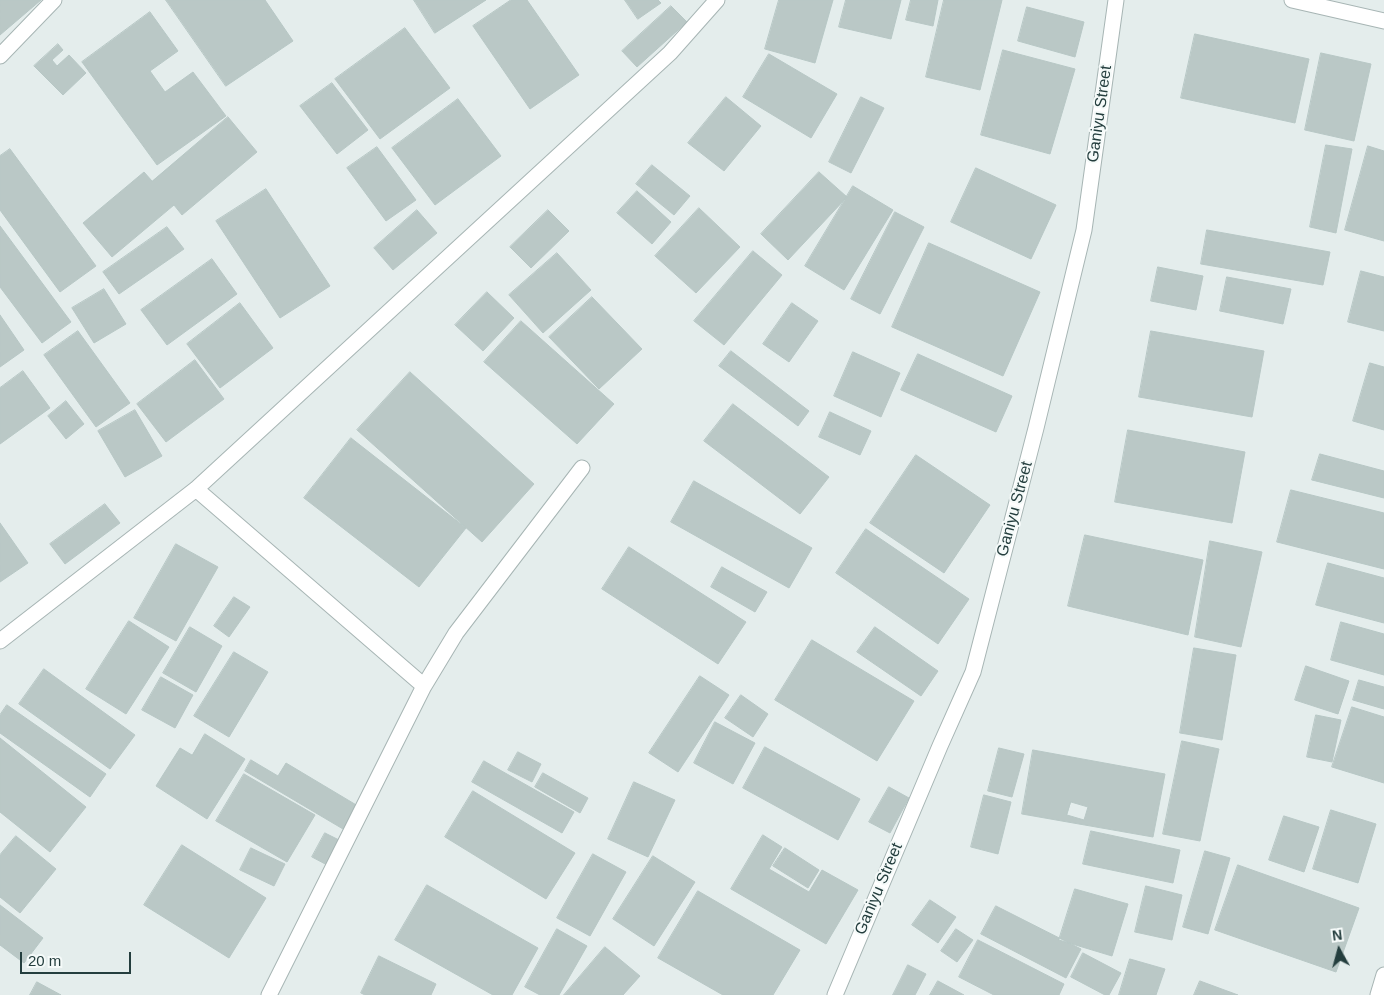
<!DOCTYPE html>
<html>
<head>
<meta charset="utf-8">
<style>
	body { margin:0 }
	#map { position:relative; width:1384px; height:995px; overflow:hidden; background:#e4edec; font-family:Arial,sans-serif }
	canvas { display:block }
	.north { position:absolute; left:1314px; top:925px; width:50px; height:50px; -webkit-text-stroke:4px #f5faf9; paint-order:stroke; rotate:353deg; font-size:14px; font-weight:700; line-height:20px; text-align:center; color:#243e3e }
	.north::after { content:''; display:block; margin:auto; width:18px; height:22px; background:#243e3e; clip-path:polygon(50% 0,100% 100%,50% 72%,0 100%) }
	.scale { position:absolute; left:20px; top:952px; width:111px; height:22px; box-sizing:border-box; border:2px solid #243e3e; border-top:0; padding-left:6px; font-size:15px; line-height:18px; white-space:nowrap; color:#243e3e; -webkit-text-stroke:4px #f5faf9; paint-order:stroke }
</style>
</head>
<body>
<div id="map">
<canvas width="1384" height="995"></canvas>
<div class="north">N</div>
<div class="scale">20 m</div>
</div>
<script>
const ctx = document.querySelector('canvas').getContext('2d');
ctx.lineJoin = 'round';
function fillPath(path, color) {
  ctx.fillStyle = color;
  ctx.fill(path, 'evenodd');
}
function stroke(path, color, width, dash) {
  ctx.strokeStyle = color;
  ctx.lineWidth = width;
  ctx.lineCap = dash ? 'butt' : 'round';
  ctx.setLineDash(dash || []);
  ctx.stroke(path);
}
function label(font, color, halo, rows, align = 'center') {
  ctx.font = font + ' Arial,sans-serif';
  ctx.lineWidth = 4;
  ctx.setLineDash([]);
  ctx.textBaseline = 'middle';
  ctx.strokeStyle = halo;
  ctx.fillStyle = color;
  for (const [text, x, y, turn = 0] of rows) {
    ctx.save();
    ctx.translate(x, y);
    ctx.rotate((+turn || 0) * Math.PI / 180);
    ctx.textAlign = isNaN(turn) ? turn : align;
    if (halo) ctx.strokeText(text, 0, 0);
    ctx.fillText(text, 0, 0);
    ctx.restore();
  }
}
const building = new Path2D(`
	M0 0H41L0 35Z
	M166 0H265L293 41 226 86Z
	M414 0H486L435 33Z
	M511 0H527L579 75 530 109 473 26Z
	M625 0H658L661 3 638 19Z
	M779 0H833L815 63 765 49Z
	M846 0H901L891 39 839 27Z
	M911 0H938L933 26 906 20Z
	M944 0H1002L980 90 926 77Z
	M671 6 687 22 637 67 622 51Z
	M1027 7 1084 22 1075 57 1018 41Z
	M150 12 178 51 150 71 165 92 193 72 226 116 157 165 82 62Z
	M405 28 450 88 380 139 335 79Z
	M1195 34 1309 59 1295 123 1181 98Z
	M58 44 63 50 52 60 57 66 69 55 86 73 63 95 34 66Z
	M1003 50 1075 69 1050 154 981 135Z
	M1321 53 1371 64 1354 141 1305 130Z
	M769 54 837 94 811 138 743 97Z
	M332 83 368 130 337 154 300 106Z
	M726 97 761 126 724 171 688 143Z
	M861 97 884 108 851 173 829 162Z
	M458 99 501 156 435 205 392 148Z
	M228 117 257 152 182 215 174 205 112 257 83 223 144 172 152 181Z
	M1326 145 1352 149 1336 233 1310 227Z
	M1368 146 1384 151V241L1345 230Z
	M377 147 416 200 386 221 347 168Z
	M10 149 96 266 60 292 0 210V156Z
	M652 165 690 196 674 215 636 184Z
	M976 168 1056 205 1031 259 951 222Z
	M819 172 847 197 788 260 761 234Z
	M853 186 893 210 844 290 805 266Z
	M266 189 330 286 280 318 216 221Z
	M637 191 671 222 652 244 617 213Z
	M699 208 740 247 696 293 655 256Z
	M417 210 437 233 393 270 374 248Z
	M548 210 569 231 531 268 510 247Z
	M895 212 924 227 880 314 851 299Z
	M0 226 71 322 42 343 0 287Z
	M167 227 184 249 119 294 103 272Z
	M1207 230 1330 252 1323 285 1201 264Z
	M929 243 1040 292 1003 376 892 327Z
	M753 251 782 275 724 345 694 321Z
	M557 253 591 290 543 333 509 295Z
	M212 259 237 294 167 345 141 310Z
	M1158 267 1203 276 1196 310 1151 301Z
	M1361 271 1384 277V331L1348 322Z
	M1227 277 1291 289 1283 324 1220 311Z
	M104 289 126 324 94 343 72 308Z
	M487 292 514 318 483 351 455 325Z
	M592 297 642 349 599 389 549 337Z
	M240 303 273 348 220 388 187 344Z
	M792 303 818 321 789 362 763 344Z
	M0 315 24 350 0 367Z
	M521 321 614 404 577 444 484 362Z
	M78 331 130 403 96 427 44 355Z
	M1151 331 1264 351 1252 417 1139 397Z
	M731 351 809 411 798 426 719 366Z
	M853 352 900 373 881 417 834 396Z
	M918 354 1012 396 996 432 901 390Z
	M195 360 224 399 166 442 137 404Z
	M1370 363 1384 367V430L1353 421Z
	M23 371 50 408 0 444V388Z
	M410 372 534 484 482 542 357 430Z
	M66 401 84 424 66 439 48 416Z
	M733 404 829 477 800 514 704 441Z
	M135 410 162 456 125 477 98 431Z
	M830 412 871 431 860 455 819 437Z
	M1128 430 1245 452 1232 523 1115 502Z
	M351 438 466 528 419 587 304 498Z
	M1320 454 1384 471V498L1312 480Z
	M916 455 990 505 944 573 870 523Z
	M694 481 812 548 789 588 671 522Z
	M1291 490 1384 513V569L1277 542Z
	M105 504 120 523 65 564 50 544Z
	M0 523 28 563 0 582Z
	M866 529 969 599 938 644 836 573Z
	M1085 535 1203 560 1188 635 1068 606Z
	M1210 541 1262 552 1241 647 1195 637Z
	M176 544 218 567 176 641 134 618Z
	M629 547 746 622 718 664 602 589Z
	M1328 563 1384 578V623L1316 605Z
	M722 567 767 592 755 612 711 587Z
	M234 597 250 607 229 637 214 626Z
	M129 621 169 647 126 714 86 689Z
	M1341 622 1384 634V675L1331 660Z
	M190 627 222 646 196 692 163 673Z
	M875 627 938 671 921 696 857 652Z
	M812 640 914 701 877 761 775 700Z
	M1194 648 1236 655 1222 740 1180 733Z
	M234 652 268 672 229 737 194 716Z
	M1306 666 1349 681 1338 714 1295 700Z
	M44 669 135 735 110 769 19 704Z
	M700 676 729 695 678 772 649 753Z
	M161 677 193 695 175 728 142 710Z
	M1359 680 1384 687V709L1353 700Z
	M741 695 768 714 753 737 725 718Z
	M7 705 106 774 90 797 0 733V715Z
	M1352 707 1384 717V783L1332 767Z
	M1316 715 1341 720 1332 762 1307 757Z
	M715 722 755 743 733 784 694 763Z
	M205 734 245 759 207 819 156 786 180 748 192 755Z
	M0 738 86 807 50 852 0 812Z
	M1182 741 1219 749 1200 841 1163 834Z
	M765 747 860 799 838 840 743 788Z
	M999 748 1024 754 1012 797 988 791Z
	M1033 750 1165 774 1153 837 1022 814ZM1071 802 1088 807 1084 820 1067 815Z
	M518 752 541 764 532 782 508 770Z
	M251 760 278 776 286 763 358 806 343 829 245 771Z
	M484 761 574 812 562 833 472 782Z
	M543 773 588 798 580 813 535 787Z
	M244 774 315 815 287 862 216 821Z
	M634 782 675 800 648 857 608 839Z
	M889 787 909 798 890 833 869 822Z
	M473 791 575 853 546 899 445 837Z
	M984 795 1011 802 998 854 971 847Z
	M1331 810 1376 824 1358 883 1313 869Z
	M1284 816 1319 827 1304 872 1269 860Z
	M1091 831 1180 850 1173 883 1083 864Z
	M325 833 341 841 329 866 312 857Z
	M763 835 782 847 769 869 809 892 822 870 858 890 826 944 731 889Z
	M16 836 56 869 20 913 0 897V855Z
	M182 845 266 898 229 958 144 905Z
	M251 848 285 864 274 886 240 870Z
	M785 848 819 870 808 888 773 866Z
	M1205 851 1230 858 1208 934 1183 927Z
	M593 854 626 872 590 936 557 918Z
	M653 856 695 882 654 946 613 919Z
	M1238 865 1359 908 1336 972 1215 930Z
	M427 885 538 948 512 995H493L395 940Z
	M1146 886 1182 895 1172 940 1135 932Z
	M1075 889 1128 904 1112 956 1059 940Z
	M698 891 800 950 773 995H723L658 958Z
	M930 900 956 917 938 943 912 925Z
	M0 905 43 938 24 963 0 945Z
	M996 906 1081 949 1066 978 981 934Z
	M557 929 587 946 559 995H540L525 987Z
	M956 929 973 940 957 962 941 951Z
	M978 940 1064 984 1059 995H994L959 977Z
	M605 947 640 976 623 995H564Z
	M1083 953 1121 973 1109 995H1105L1071 977Z
	M379 956 436 984 431 995H365L361 993Z
	M1130 959 1165 969 1156 995H1119Z
	M908 965 926 974 915 995H893Z
	M938 981 964 995H930Z
	M1200 981 1238 995H1194Z
	M37 982 61 995H30Z`);
fillPath(building, '#bac8c6');
stroke(building, '#b7c7c5', 1);
const street = new Path2D(`
	M1292 0 1384 21
	M0 56 54 0
	M196 489 424 686
	M0 641 196 489 670 53 717 0
	M269 995 424 686 456 633 582 468
	M835 995 940 746 973 672 1036 428 1084 230 1116 0
	M1378 995 1384 975`);
stroke(street, '#a7b5b4', 17);
stroke(street, '#fff', 15);
label('16px', '#243e3e', '#f5faf9', [
	["Ganiyu Street",1100,114,-82],
	["Ganiyu Street",1015,509,-75],
	["Ganiyu Street",879,889,-67]
]);
</script>
</body>
</html>
